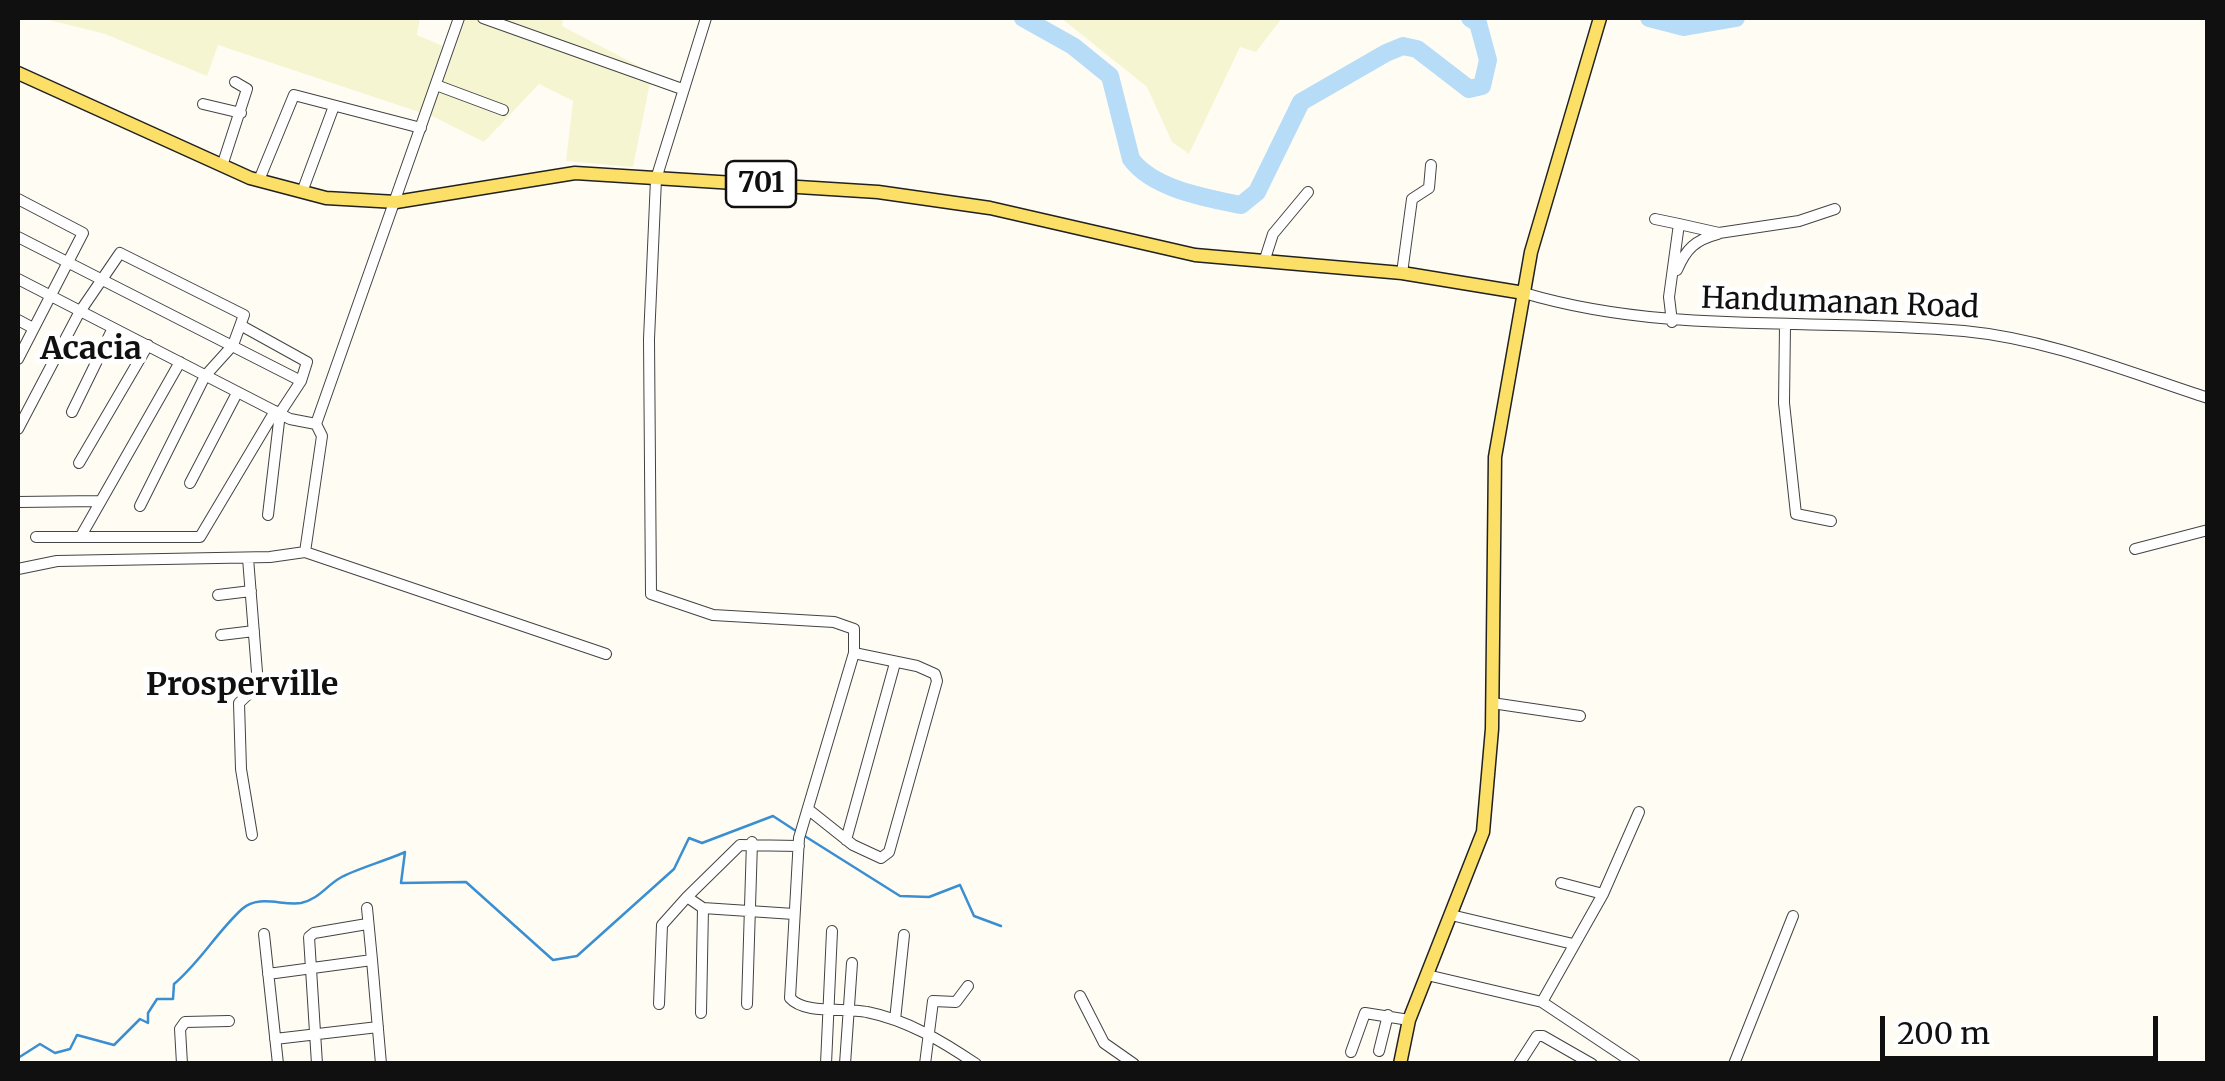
<!DOCTYPE html>
<html>
<head>
<meta charset="utf-8">
<style>
	body { margin:0 }
	#map { position:relative; width:2225px; height:1081px; overflow:hidden; background:#fffdf3; font-family:Merriweather,serif }
	canvas { display:block }
	.frame { position:absolute; inset:0; border:20px solid #101010; pointer-events:none }
	.scale { position:absolute; left:1880px; top:1016px; width:278px; height:45px; box-sizing:border-box; border:5px solid #101010; border-top:0; padding-left:12px; font-size:30px; line-height:35px; white-space:nowrap; color:#101010; -webkit-text-stroke:8px #fff; paint-order:stroke }
</style>
</head>
<body>
<div id="map">
<canvas width="2225" height="1081"></canvas>
<div class="frame"></div>
<div class="scale">200 m</div>
</div>
<script>
const ctx = document.querySelector('canvas').getContext('2d');
ctx.lineJoin = 'round';
function fillPath(path, color) {
  ctx.fillStyle = color;
  ctx.fill(path, 'evenodd');
}
function stroke(path, color, width, dash) {
  ctx.strokeStyle = color;
  ctx.lineWidth = width;
  ctx.lineCap = dash ? 'butt' : 'round';
  ctx.setLineDash(dash || []);
  ctx.stroke(path);
}
function label(font, color, halo, rows, align = 'center') {
  ctx.font = font + ' Merriweather,serif';
  ctx.lineWidth = 10;
  ctx.setLineDash([]);
  ctx.textBaseline = 'middle';
  ctx.strokeStyle = halo;
  ctx.fillStyle = color;
  for (const [text, x, y, turn = 0] of rows) {
    ctx.save();
    ctx.translate(x, y);
    ctx.rotate((+turn || 0) * Math.PI / 180);
    ctx.textAlign = isNaN(turn) ? turn : align;
    if (halo) ctx.strokeText(text, 0, 0);
    ctx.fillText(text, 0, 0);
    ctx.restore();
  }
}
fillPath(new Path2D(`
	M41 18H420L417 35 450 49 463 18H563L562 26 652 73 633 167 566 161 573 101 539 84 484 142 434 117 218 45 207 76 105 34Z
	M1061 18H1282L1256 52 1240 47 1189 154 1172 142 1147 87Z`), '#f6f5d2');
stroke(new Path2D(`
	M803 835 900 896 929 897 960 885 974 916 1001 926
	M18 1058 40 1044 55 1053 70 1049 77 1035 114 1045 140 1019 148 1023V1013L157 999H173L174 984C200 962 217 932 242 909 259 894 282 906 301 903 319 899 326 886 340 878 353 870 388 860 405 852L401 883 466 882 553 960 577 956 674 869 689 838 702 843 773 816 796 831`), '#3a8ed2', 2.5);
stroke(new Path2D(`
	M1023 18 1073 46 1110 76 1131 159C1153 189 1206 198 1241 205L1257 192 1301 102 1386 53 1403 46 1417 49 1469 89 1482 86 1488 60 1478 23 1470 18
	M1649 18 1684 27 1736 18`), '#b6dcf8', 18);
const minor = new Path2D(`
	M483 18 682 89
	M706 18 656 179 649 339 651 594 713 615 834 622 854 629V653L799 838 790 998C805 1015 845 1007 867 1012 907 1020 942 1041 976 1064
	M436 85 503 110
	M203 104 241 113
	M222 166 247 89 235 82
	M259 180 294 95 421 128
	M302 192 334 106
	M18 199 83 233 18 359
	M1655 219 1679 224
	M18 237 301 381
	M1264 262 1273 234 1308 192
	M1677 270C1686 249 1695 240 1718 234
	M1402 273 1412 199 1429 188 1431 165
	M18 279 290 419 316 424 459 18
	M1524 293C1669 336 1816 317 1964 331 2048 339 2128 372 2208 398
	M18 320 33 328
	M1672 322 1669 297 1679 224 1719 233 1799 221 1835 209
	M242 326 307 362 301 381 280 413 268 515
	M1785 326 1784 403 1796 514 1831 521
	M72 412 113 328
	M18 429 79 313 120 253 244 315 233 345 205 376 140 506
	M79 463 148 345
	M190 483 237 393
	M18 502 99 501
	M81 536 180 362
	M36 537H200L275 411
	M2135 549 2208 530
	M305 552 322 436 316 424
	M248 558 258 685 239 703 241 769 252 835
	M18 569 57 561 270 557 305 552 606 654
	M218 595 251 591
	M221 635 254 631
	M1492 703 1580 716
	M809 810 853 845 881 858 889 852 937 681 935 674 917 666 854 653
	M846 840 895 663
	M1561 883 1603 894
	M367 908 372 960
	M794 914 703 908 687 897 740 845 799 846
	M1451 915 1573 944
	M264 934 278 1064
	M268 974 372 960 381 1064
	M1427 975 1542 1002 1635 1064
	M1080 996 1104 1043 1134 1064
	M1542 1002 1603 894 1639 812
	M659 1004 662 925 687 897
	M747 1004 752 842
	M701 1013 703 908
	M895 1020 904 935
	M275 1039 378 1027
	M1379 1051 1388 1015
	M1351 1052 1365 1013 1409 1020
	M182 1064 180 1029 185 1022 229 1021
	M317 1064 309 937 314 933 367 924
	M826 1064 832 931
	M845 1064 852 963
	M925 1064 933 1001 956 1002 968 986
	M1519 1064 1537 1036H1543L1592 1064
	M1734 1064 1793 916`);
const major = new Path2D(`
	M18 73 250 178 326 198 396 202 575 173 878 192 990 208 1195 255 1402 273 1524 293
	M1400 1064 1409 1020 1483 832 1492 729 1495 457 1531 252 1600 18`);
stroke(minor, '#434343', 12);
stroke(major, '#212121', 15);
stroke(minor, '#fff', 10);
stroke(major, '#fcdf66', 12);
for (const [x, y, w] of [
	[761,184,70]
]) {
  const box = new Path2D();
  box.roundRect(x - w / 2, y - 23, w, 46, 8);
  ctx.fillStyle = '#fff';
  ctx.fill(box);
  stroke(box, '#101010', 2.5);
}
label('bold 28px', '#101010', null, [
	["701",761,184]
]);
label('30px', '#101010', '#fff', [
	["Handumanan Road",1840,304,2]
]);
label('bold 32px', '#101010', '#fff', [
	["Acacia",91,350],
	["Prosperville",242,686]
]);
</script>
</body>
</html>
